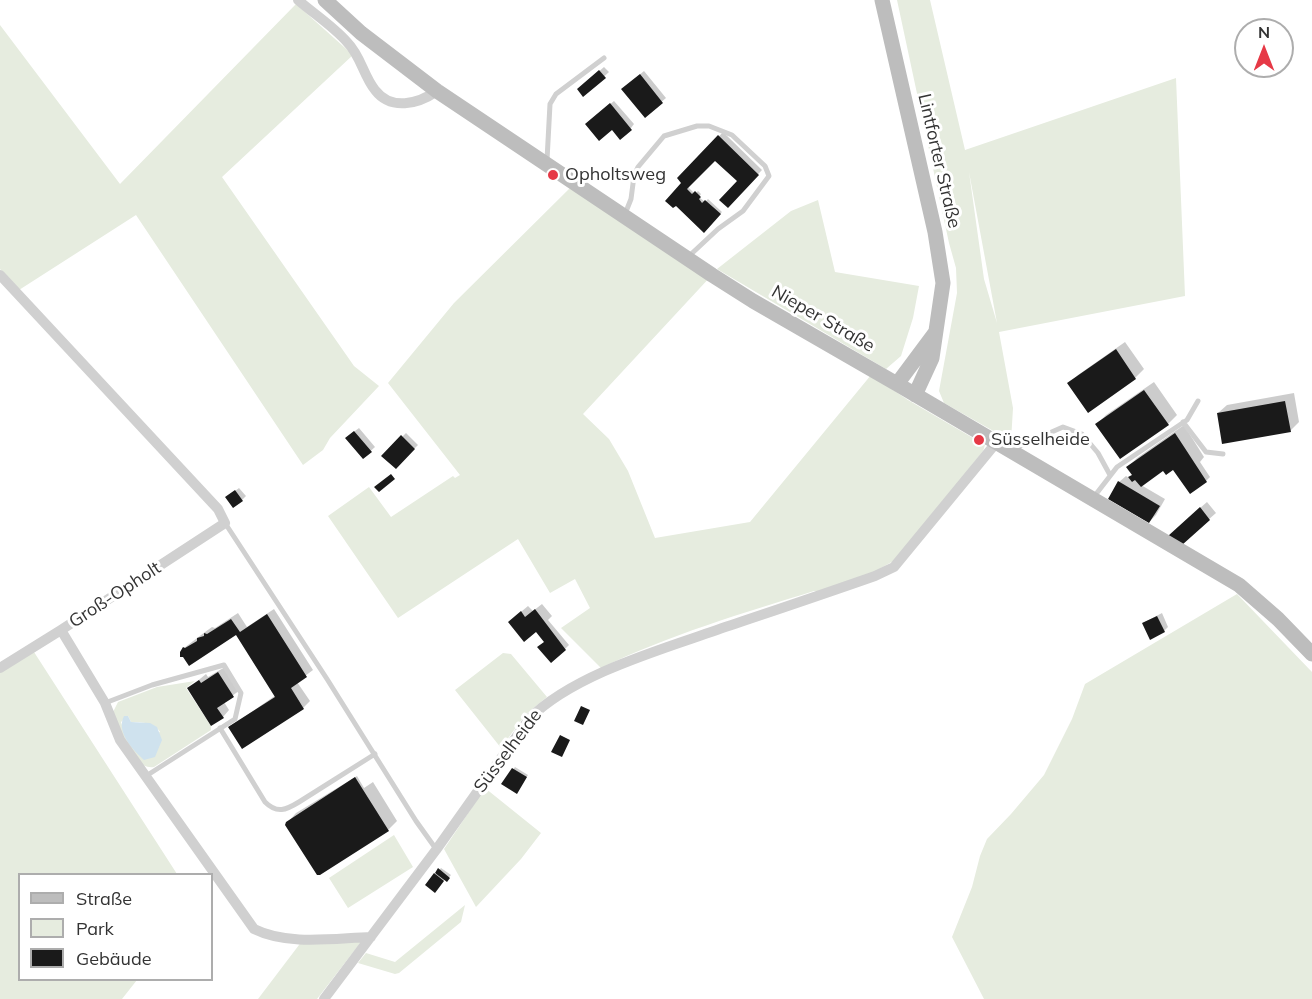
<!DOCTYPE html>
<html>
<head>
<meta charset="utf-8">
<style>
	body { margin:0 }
	#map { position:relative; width:1312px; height:999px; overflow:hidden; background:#fff; font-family:Mulish,sans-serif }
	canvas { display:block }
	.legend { position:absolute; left:18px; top:873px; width:195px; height:108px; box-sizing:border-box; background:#fff; border:2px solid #adadad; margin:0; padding:8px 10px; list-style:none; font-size:18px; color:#333 }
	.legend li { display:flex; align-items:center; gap:12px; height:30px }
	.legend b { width:30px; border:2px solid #adadad }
	.north { position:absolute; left:1234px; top:18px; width:60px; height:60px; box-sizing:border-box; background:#fff; border:2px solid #adadad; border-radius:50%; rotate:0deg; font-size:16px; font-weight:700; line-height:24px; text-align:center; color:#333 }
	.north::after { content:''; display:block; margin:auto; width:21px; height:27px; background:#e63946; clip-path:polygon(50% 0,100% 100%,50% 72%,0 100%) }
</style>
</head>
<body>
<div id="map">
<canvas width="1312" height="999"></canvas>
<ul class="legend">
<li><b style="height:8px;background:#bdbdbd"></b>Straße</li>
<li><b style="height:16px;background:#e6ecdf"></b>Park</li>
<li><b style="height:16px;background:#1a1a1a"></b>Gebäude</li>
</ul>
<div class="north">N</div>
</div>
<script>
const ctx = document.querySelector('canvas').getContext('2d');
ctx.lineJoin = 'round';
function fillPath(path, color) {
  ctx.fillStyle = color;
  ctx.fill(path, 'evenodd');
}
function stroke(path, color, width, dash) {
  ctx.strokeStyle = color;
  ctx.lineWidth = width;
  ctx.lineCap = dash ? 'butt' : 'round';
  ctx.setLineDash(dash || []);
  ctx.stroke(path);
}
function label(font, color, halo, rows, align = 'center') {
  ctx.font = font + ' Mulish,sans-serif';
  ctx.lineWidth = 6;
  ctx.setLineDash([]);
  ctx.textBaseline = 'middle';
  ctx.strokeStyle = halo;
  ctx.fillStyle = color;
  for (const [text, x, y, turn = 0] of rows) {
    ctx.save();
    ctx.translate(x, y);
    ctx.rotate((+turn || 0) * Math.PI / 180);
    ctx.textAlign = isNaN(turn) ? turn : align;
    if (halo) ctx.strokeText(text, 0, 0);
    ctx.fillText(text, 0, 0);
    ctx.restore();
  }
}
fillPath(new Path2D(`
	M897 0H930L965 150 1176 78 1185 296 999 332 1013 408 1011 441 944 403 939 391 957 293 956 268 949 243ZM969 172 997 323 984 279Z
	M296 4 353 55 222 177 354 366 379 386 330 438 323 450 303 465 136 215 19 290 0 269V25L120 184Z
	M570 188 712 275 583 414 609 439 628 471 655 538 750 522 871 375 908 400 985 445 983 451 897 559 874 572 819 592 814 591C743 613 669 635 601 668L561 628 590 608 575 579 550 593 518 539 398 618 328 516 369 487 391 517 453 476 455 478 460 475 388 383 454 303Z
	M818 200 835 272 919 286 913 318 901 356 886 369 717 269 791 211Z
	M1237 594 1312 672V999H984L952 937 972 887 980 856 987 839 1011 814 1044 775 1072 719 1085 684Z
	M34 652 177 874H20V980H137L122 999H0V672Z
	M503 653 511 654 547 697 525 715 501 748 455 690Z
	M195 681 186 688 211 726V730L154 767C132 771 121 729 113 712L118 702 157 687ZM128 716 131 722C143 723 153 721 160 732L127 741 121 722Z
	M485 788 541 833 521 859 476 907 444 849Z
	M394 835 413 867 348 908 329 878Z
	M465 905 461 922 399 973 395 974 358 963 366 953 395 962Z
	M302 941 361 942 317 999H258Z`), '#e6ecdf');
fillPath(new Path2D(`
	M124 716H128L131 722 150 723 157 727 162 740 155 757 144 760C132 749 116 732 124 716Z`), '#cfe2ee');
fillPath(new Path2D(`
	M604 67 609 72 584 95 583 85Z
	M644 71 666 98 645 116 627 85Z
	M614 101 634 124 631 128H612L591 120Z
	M723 132 762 170 728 206 739 181 715 159 687 186 695 194 698 191 701 194 699 197 705 202 708 199 722 212 704 231 684 183 679 178Z
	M1125 342 1144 369 1135 378 1088 411 1069 384 1078 375Z
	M1154 382 1177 415 1168 424H1097L1106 415Z
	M1294 393 1299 422 1290 431 1218 413 1227 405Z
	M1184 425 1204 457 1200 462 1210 477 1206 481 1174 468 1164 469 1141 485 1165 499 1156 515 1149 522 1119 482 1126 476 1129 478 1133 474 1128 467 1137 458Z
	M359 428 375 447 364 457 351 434Z
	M406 433 418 445 396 467 383 456Z
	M239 488 246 496 242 500 231 494Z
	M1207 502 1216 513 1182 543 1176 529Z
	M542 604 552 616 548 620 569 645 565 649 546 641 538 632 516 616 528 606 533 611Z
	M274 609 313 670 297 682 310 701 303 708 230 727 276 695 236 633 182 655 184 648 205 632 212 627 215 628 238 613 247 627Z
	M1162 613 1168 627 1164 631 1143 623Z
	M225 667 240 690 224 702 229 710 223 717 189 688 206 674 208 677Z
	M515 767 528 775 518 790 503 784Z
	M357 776 364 788 373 782 397 821 388 830 320 874 287 823 296 813Z
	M441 868 451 875 447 880 445 879 435 891 427 885Z`), '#0003');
fillPath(new Path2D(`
	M599 70 606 78 583 97 577 89Z
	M640 74 663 103 645 118 621 89Z
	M610 103 632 130 620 140 612 130 599 141 585 124Z
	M718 135 759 175 728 208 719 200 737 181 715 161 687 189 692 194 695 191 701 197 699 199 702 203 705 200 721 214 704 233 676 206 673 208 665 201 681 183 677 178Z
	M1116 349 1136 379 1088 413 1067 383Z
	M1144 390 1169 425 1120 459 1095 424Z
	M1285 401 1291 432 1222 444 1217 413Z
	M354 431 372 452 363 459 345 438Z
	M1175 433 1207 482 1190 494 1173 470 1166 475 1163 471 1141 487 1135 480 1132 482 1128 477 1132 475 1126 467Z
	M401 435 415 449 396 469 381 456Z
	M391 474 395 479 379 492 374 487Z
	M1118 481 1160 506 1149 523 1108 499Z
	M235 490 243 501 233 508 225 497Z
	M1200 507 1210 520 1182 545 1168 536Z
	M535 609 566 650 551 663 537 647 544 642 536 632 524 642 508 622 521 611 525 617Z
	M267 614 307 677 291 688 304 709 242 749 228 727 275 697 236 635 189 666 183 657H180V652L183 647 185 648 197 641V638L204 636V633L207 634 231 619 240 632Z
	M1157 616 1165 632 1150 640 1142 623Z
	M218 672 234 697 217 708 224 718 211 726 187 688 199 680 201 683Z
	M581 706 590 710 583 725 574 721Z
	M560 735 570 740 562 757 551 752Z
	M512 768 527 777 517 794 501 784Z
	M355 777 389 831 320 875H317L285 825 286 822Z
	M438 868 450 878 447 882 435 873Z
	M434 873 444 881 435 893 425 885Z`), '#1a1a1a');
stroke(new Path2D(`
	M547 160 550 104 556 94 604 58
	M625 214 631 199 634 176 638 167 664 136 697 126H709L732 135 765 166 769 176 743 211 718 229 688 257
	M1183 422 1206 452 1223 454
	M1013 449 1063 427 1082 434 1098 453 1110 475
	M1093 498 1117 467 1187 420 1198 401
	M225 523 327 679 416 821 436 849
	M105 703 152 685 224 665 241 693 235 719 146 776
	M220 728 265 802C277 814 286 810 299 802L375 754`), '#d0d0d0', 5);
stroke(new Path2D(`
	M298 0C314 14 333 26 347 42 361 56 363 75 375 90 391 111 418 104 437 91
	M0 275 218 509 225 523 61 630 0 668
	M61 630 105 703 120 740 254 929C288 946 335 938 371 937
	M324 999 436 850 529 719C571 676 656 651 714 631 767 613 821 595 875 576L894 567 996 443`), '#d0d0d0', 10);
stroke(new Path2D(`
	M325 0 361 33 437 91 712 275 753 301 897 384 1239 585 1278 619 1312 654
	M882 0 935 232 943 283 932 358 915 395
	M897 384 935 333`), '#bdbdbd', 15);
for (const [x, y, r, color] of [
	[553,175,6,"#e63946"],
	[979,440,6,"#e63946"]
]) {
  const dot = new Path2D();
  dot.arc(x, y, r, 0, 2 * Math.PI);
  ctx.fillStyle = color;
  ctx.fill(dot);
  stroke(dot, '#fff', 2);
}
label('18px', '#333', '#fff', [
	["Lintforter Straße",939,161,77],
	["Nieper Straße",823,319,30],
	["Groß-Opholt",115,595,-33],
	["Süsselheide",508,751,-53]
]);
label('18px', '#333', '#fff', [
	["Opholtsweg",565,175],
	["Süsselheide",991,440]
], 'left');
</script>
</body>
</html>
